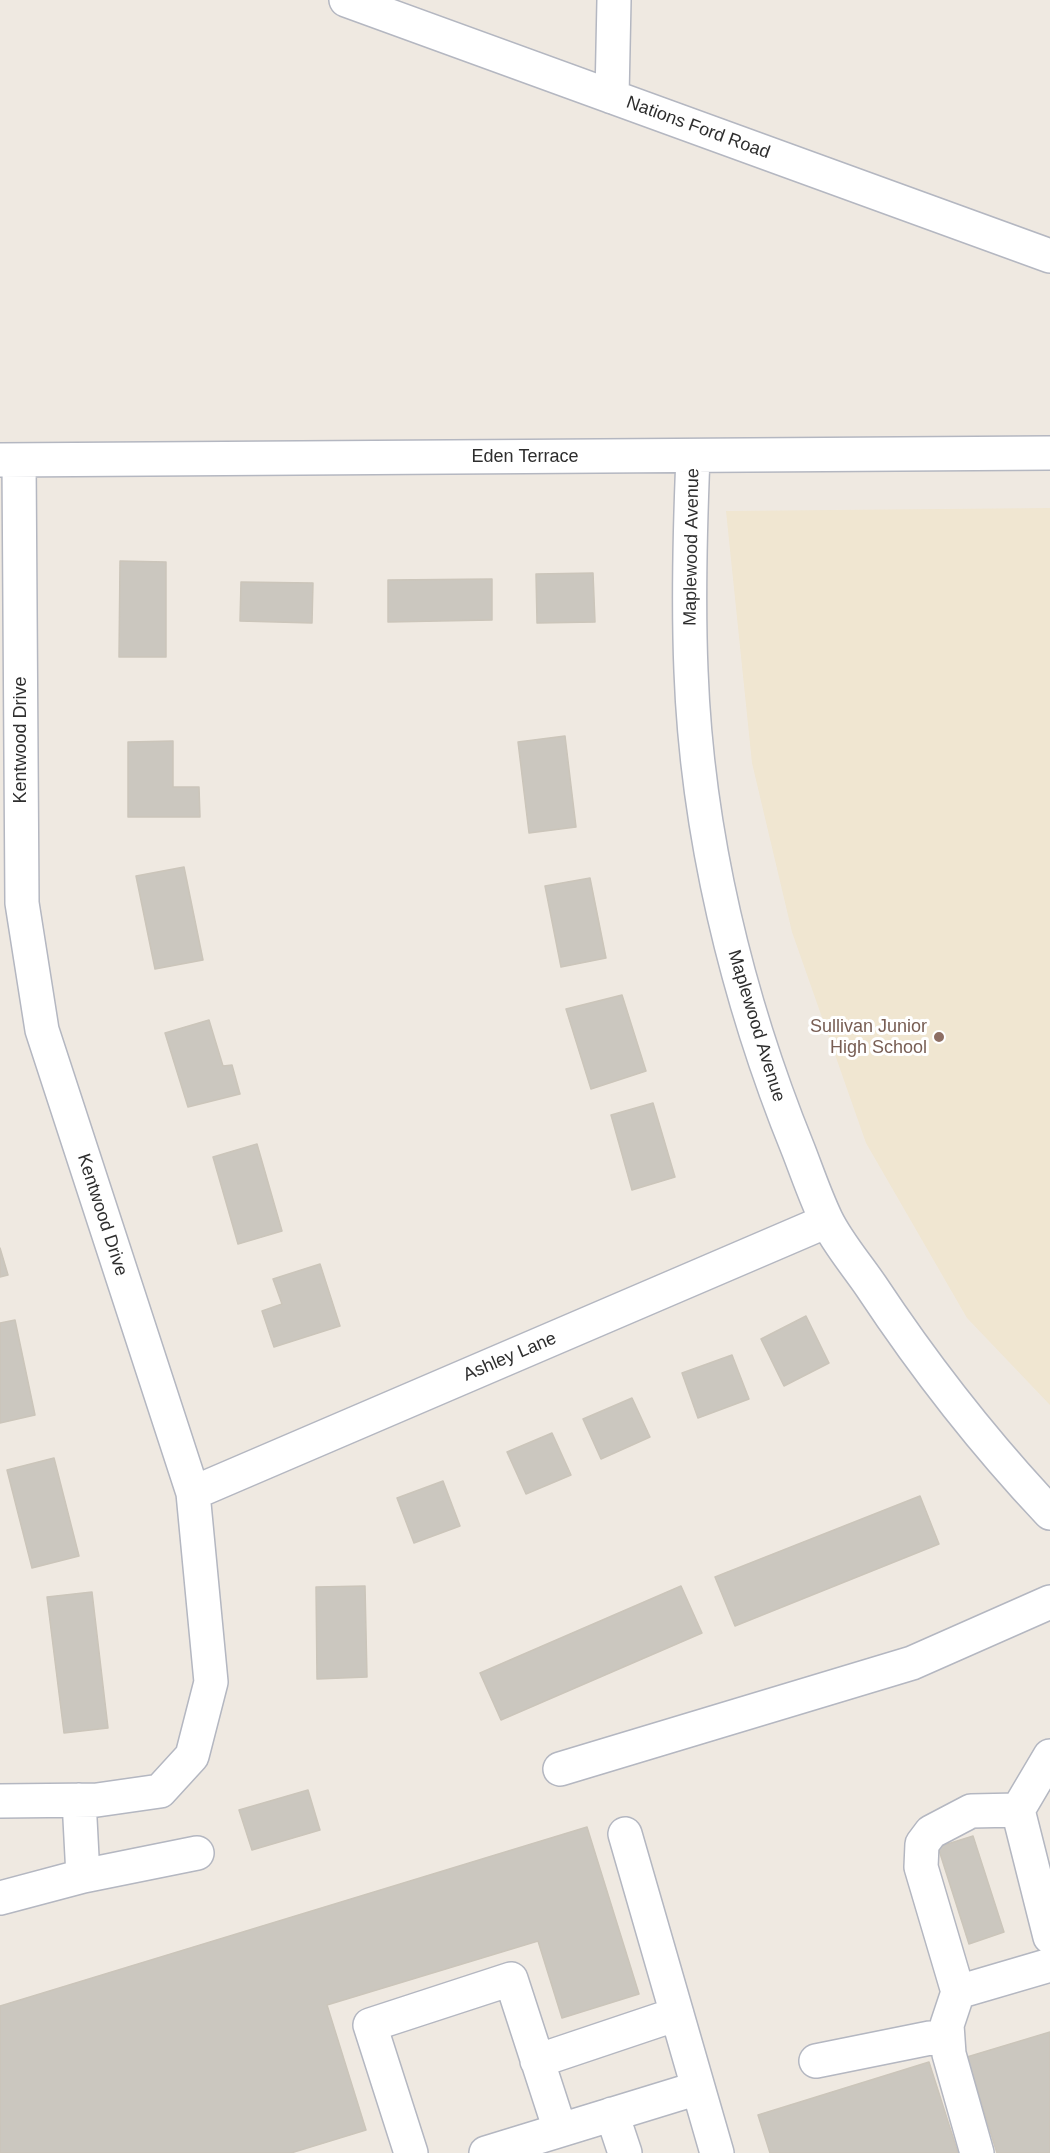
<!DOCTYPE html>
<html>
<head>
<meta charset="utf-8">
<style>
	body { margin:0 }
	canvas { display:block; background:#efe9e1 }
</style>
</head>
<body>
<canvas width="1050" height="2153"></canvas>
<script>
const ctx = document.querySelector('canvas').getContext('2d');
ctx.lineJoin = 'round';
function fillPath(path, color) {
  ctx.fillStyle = color;
  ctx.fill(path, 'evenodd');
}
function stroke(path, color, width, dash) {
  ctx.strokeStyle = color;
  ctx.lineWidth = width;
  ctx.lineCap = dash ? 'butt' : 'round';
  ctx.setLineDash(dash || []);
  ctx.stroke(path);
}
function label(font, color, halo, rows, align = 'center') {
  ctx.font = font + ' Helvetica,sans-serif';
  ctx.lineWidth = 6;
  ctx.setLineDash([]);
  ctx.textBaseline = 'middle';
  ctx.strokeStyle = halo;
  ctx.fillStyle = color;
  for (const [text, x, y, turn = 0] of rows) {
    ctx.save();
    ctx.translate(x, y);
    ctx.rotate((+turn || 0) * Math.PI / 180);
    ctx.textAlign = isNaN(turn) ? turn : align;
    if (halo) ctx.strokeText(text, 0, 0);
    ctx.fillText(text, 0, 0);
    ctx.restore();
  }
}
fillPath(new Path2D(`
	M1050 508V1405L967 1318 866 1143 792 932 752 763 726 511Z`), '#f0e6d1');
const building = new Path2D(`
	M120 561 166 562V657H119Z
	M593 573 595 622 537 623 536 574Z
	M492 579V620L388 622V580Z
	M241 582 313 583 312 623 240 621Z
	M565 736 576 827 529 833 518 742Z
	M173 741V787H199L200 817H128V742Z
	M184 867 203 960 155 969 136 876Z
	M590 878 606 958 561 967 545 886Z
	M622 995 646 1071 591 1089 566 1009Z
	M209 1020 223 1066 232 1065 240 1094 188 1107 165 1033Z
	M653 1103 675 1177 632 1190 611 1115Z
	M257 1144 282 1231 238 1244 213 1157Z
	M0 1248 8 1275 0 1277Z
	M320 1264 340 1326 274 1347 262 1311 282 1304 273 1279Z
	M806 1316 829 1363 784 1386 761 1339Z
	M15 1320 35 1415 0 1423V1323Z
	M732 1355 749 1399 698 1418 682 1373Z
	M632 1398 650 1437 601 1459 583 1419Z
	M552 1433 571 1475 526 1494 507 1452Z
	M54 1458 79 1556 32 1568 7 1470Z
	M443 1481 460 1526 414 1543 397 1498Z
	M920 1496 939 1544 735 1626 715 1577Z
	M365 1586 367 1677 317 1679 316 1587Z
	M681 1586 702 1633 501 1720 480 1673Z
	M92 1592 108 1728 64 1733 47 1597Z
	M308 1790 320 1830 252 1850 239 1810Z
	M587 1827 639 1994 562 2018 538 1941 327 2005 366 2130 291 2153H0V2006Z
	M973 1836 1004 1932 969 1944 938 1847Z
	M1050 2032V2153H997L967 2057Z
	M929 2062 958 2153H770L758 2115Z`);
fillPath(building, '#cbc7bf');
stroke(building, '#cbc5ba', 1.5);
const minor = new Path2D(`
	M346 0 1050 256
	M612 97 614 0
	M693 457C690 528 688 599 691 671 697 833 737 999 798 1149 807 1172 815 1196 826 1219 837 1242 856 1264 871 1286 924 1366 984 1443 1050 1513
	M0 460 1050 453
	M193 1493 827 1221
	M1050 1756 1018 1810 1050 1937
	M560 1769 912 1663 1050 1602
	M79 1800 83 1876
	M0 1801 97 1800 160 1791 192 1756 211 1682 193 1493 42 1030 22 903 19 460
	M625 1834 717 2153
	M0 1898 83 1876 197 1853
	M958 1992 921 1867 922 1844 931 1832 971 1811 1018 1810
	M537 2061 677 2014
	M816 2061 930 2038 948 2041
	M612 2114 625 2153
	M411 2153 370 2025 511 1979 560 2130
	M486 2153 698 2088
	M977 2153 949 2054 947 2025 958 1992 1050 1965`);
stroke(minor, '#b4b7c1', 36);
stroke(minor, '#fff', 33);
for (const [x, y, r, color] of [
	[939,1037,6,"#8d6e63"]
]) {
  const dot = new Path2D();
  dot.arc(x, y, r, 0, 2 * Math.PI);
  ctx.fillStyle = color;
  ctx.fill(dot);
  stroke(dot, '#fff', 2);
}
label('18px', '#2e2e2e', '#fff', [
	["Nations Ford Road",698,128,20],
	["Eden Terrace",525,457],
	["Maplewood Avenue",692,547,-89],
	["Kentwood Drive",21,740,-90],
	["Maplewood Avenue",756,1026,73],
	["Kentwood Drive",102,1215,72],
	["Ashley Lane",510,1357,-23]
]);
label('18px', '#785e54', '#fff', [
	["Sullivan Junior",927,1027],
	["High School",927,1048]
], 'right');
</script>
</body>
</html>
